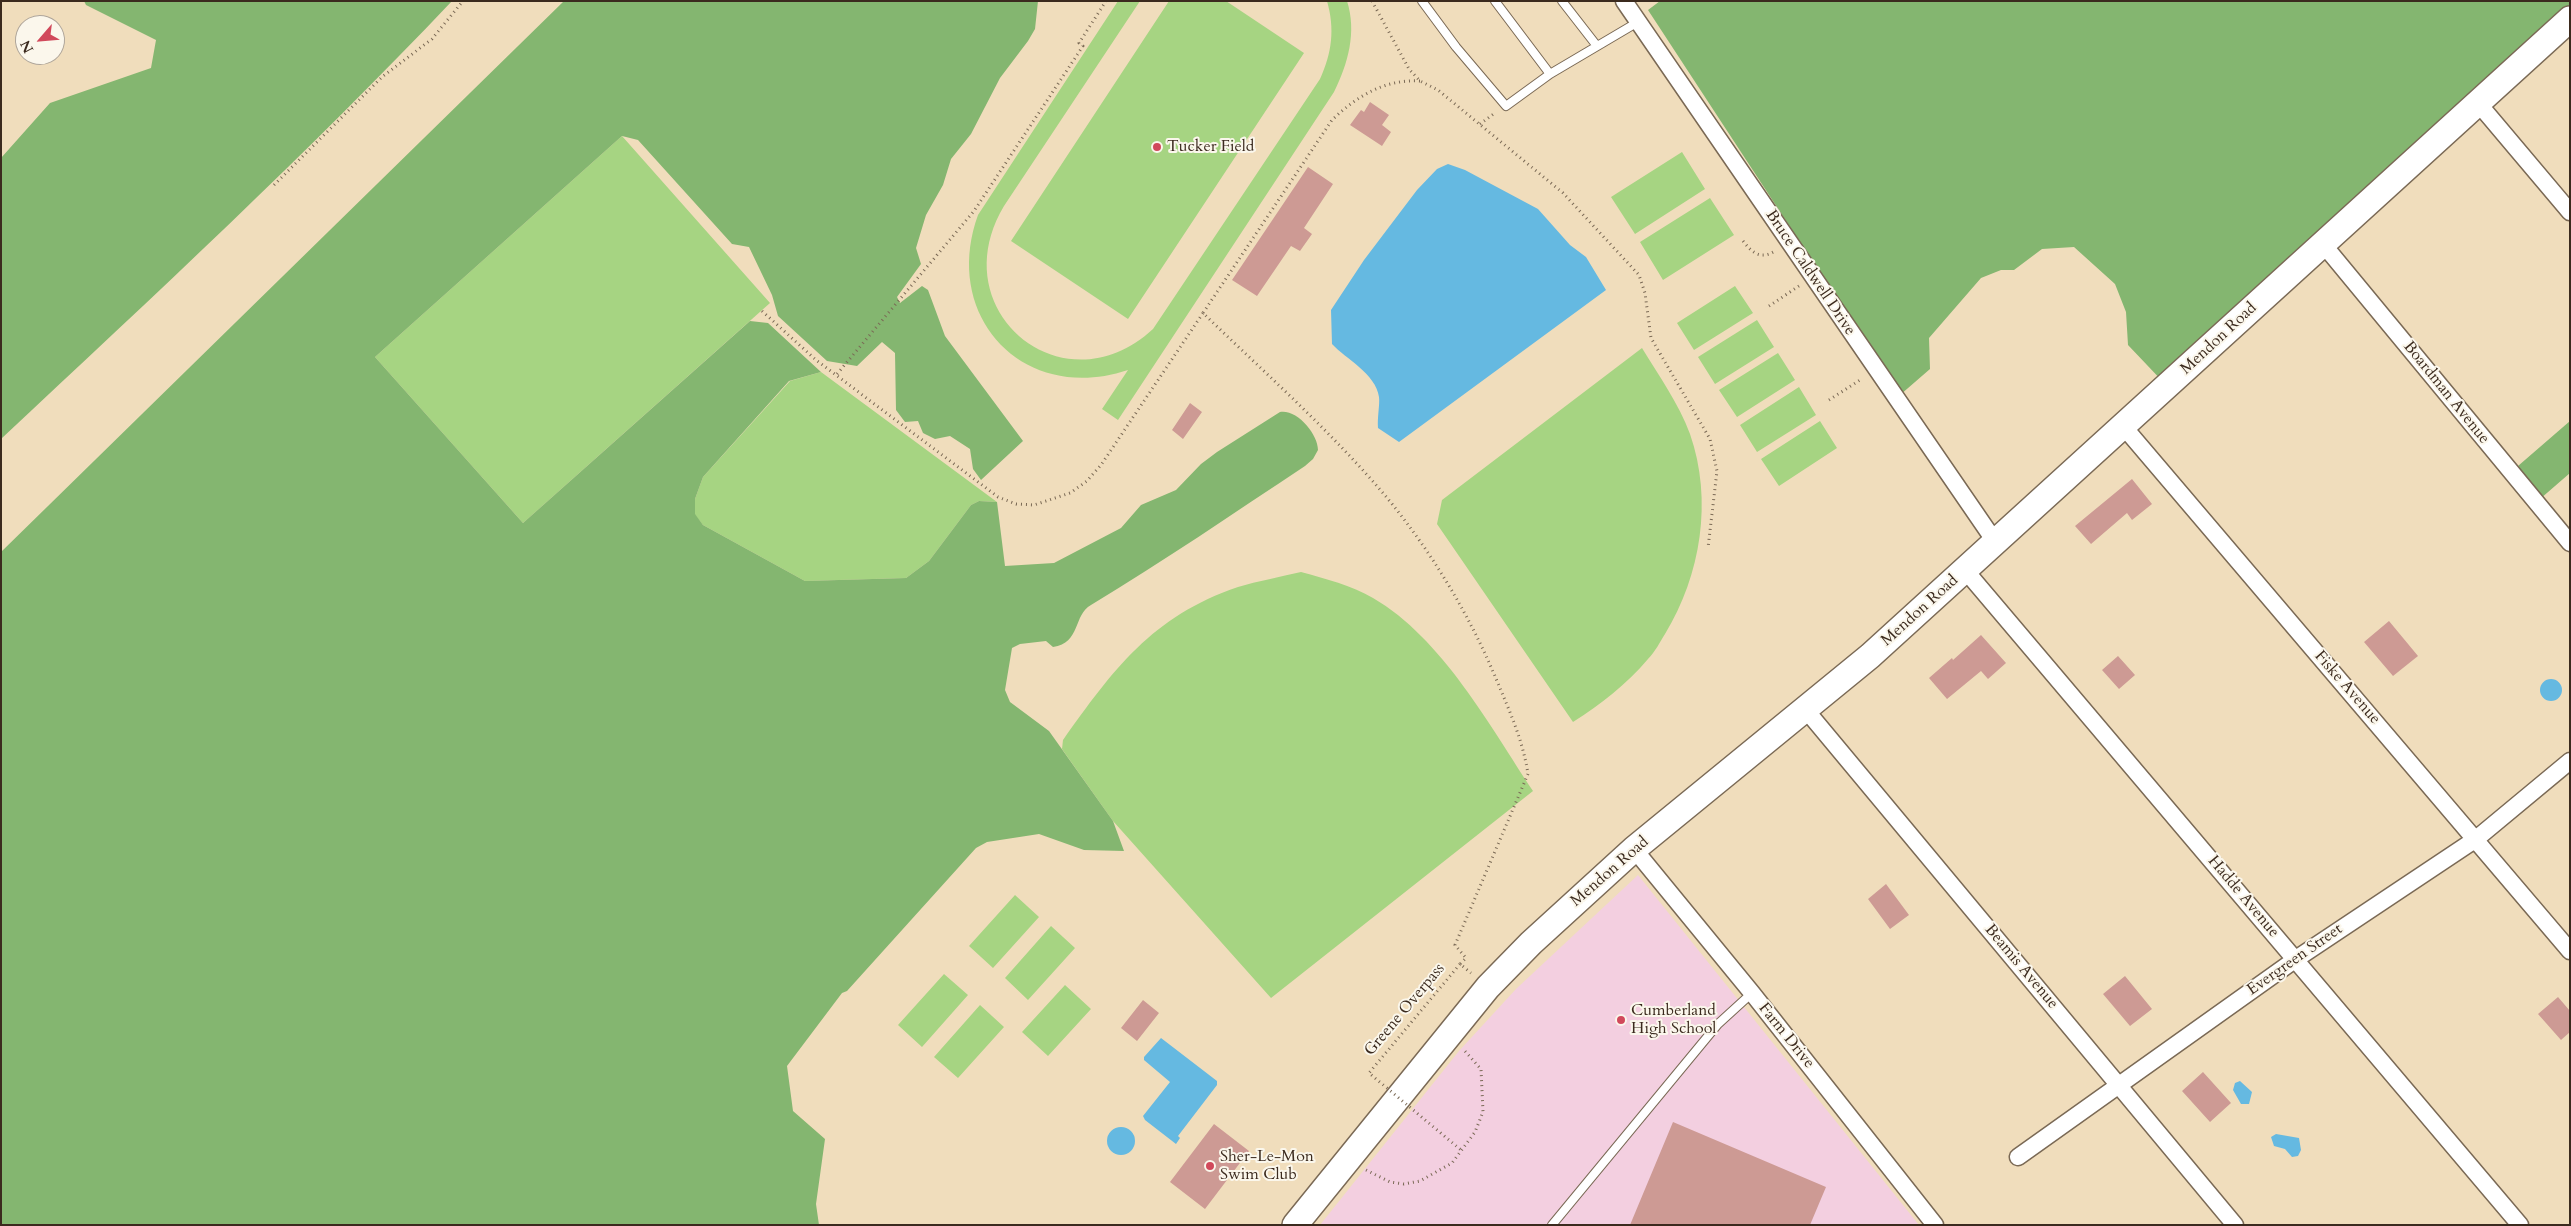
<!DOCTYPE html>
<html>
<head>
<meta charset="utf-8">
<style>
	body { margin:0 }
	#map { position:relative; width:2571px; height:1226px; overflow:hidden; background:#f0ddbc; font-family:Cardo,serif }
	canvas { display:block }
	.frame { position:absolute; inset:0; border:2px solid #3b2a1e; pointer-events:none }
	.north { position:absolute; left:15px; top:15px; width:50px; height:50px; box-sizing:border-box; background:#fbf7ec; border:1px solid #aea59a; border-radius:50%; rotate:243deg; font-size:14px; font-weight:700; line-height:20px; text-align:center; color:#3b2a1e }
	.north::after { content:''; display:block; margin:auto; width:18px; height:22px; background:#d1495b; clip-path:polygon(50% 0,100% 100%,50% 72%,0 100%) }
</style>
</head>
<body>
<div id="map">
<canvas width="2571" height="1226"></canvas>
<div class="frame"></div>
<div class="north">N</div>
</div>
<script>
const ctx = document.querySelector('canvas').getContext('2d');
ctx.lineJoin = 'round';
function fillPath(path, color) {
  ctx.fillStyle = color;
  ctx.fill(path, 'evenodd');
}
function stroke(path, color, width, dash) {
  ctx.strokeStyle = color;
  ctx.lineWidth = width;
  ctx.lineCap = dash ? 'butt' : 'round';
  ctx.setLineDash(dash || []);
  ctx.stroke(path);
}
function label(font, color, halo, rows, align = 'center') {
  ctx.font = font + ' Cardo,serif';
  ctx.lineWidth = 4;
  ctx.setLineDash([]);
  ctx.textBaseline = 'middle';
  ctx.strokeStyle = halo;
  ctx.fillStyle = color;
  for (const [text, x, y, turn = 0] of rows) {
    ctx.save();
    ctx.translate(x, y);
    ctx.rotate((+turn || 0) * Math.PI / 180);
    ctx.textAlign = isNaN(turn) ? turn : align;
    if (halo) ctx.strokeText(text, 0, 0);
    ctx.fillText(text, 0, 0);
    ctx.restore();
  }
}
fillPath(new Path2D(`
	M1638 875 1919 1225H1320L1459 1051 1516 989Z`), '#f3cfe0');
fillPath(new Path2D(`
	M1118 1H1140L1004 206C941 311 1064 412 1153 329L1320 79C1332 53 1335 29 1327 1H1347C1357 32 1348 64 1334 92L1118 420 1102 409 1128 370C1024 405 941 317 978 215Z
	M1169 1H1226L1304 53 1128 319 1011 241Z
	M622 136 770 303 523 523 375 357Z
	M1682 152 1705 189 1635 234 1611 197Z
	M1710 198 1734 235 1663 280 1640 242Z
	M1735 286 1753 313 1694 350 1677 323Z
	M1757 320 1774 347 1715 384 1698 357Z
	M1642 348C1659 376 1679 404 1690 434 1713 500 1701 575 1665 634 1660 642 1655 652 1648 659 1626 685 1601 704 1573 722L1437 524 1442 500Z
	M1778 353 1795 380 1737 417 1719 390Z
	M821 372 997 502 979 501 971 505 929 561 906 578 805 581 703 525 695 515V499L703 477 790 381Z
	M1799 387 1816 415 1757 452 1740 425Z
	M1820 421 1837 448 1779 486 1761 459Z
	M1301 572C1326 579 1351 585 1373 598 1442 638 1490 726 1533 791L1271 998 1113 821 1062 749 1063 740C1113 670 1152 616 1238 587 1258 581 1280 577 1301 572Z
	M1015 895 1039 917 993 968 969 946Z
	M1051 926 1075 948 1028 1000 1005 978Z
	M944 974 968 995 922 1047 898 1025Z
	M1065 985 1091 1009 1048 1056 1022 1032Z
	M980 1005 1004 1027 958 1078 934 1057Z`), '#a6d482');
fillPath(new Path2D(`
	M84 1H452C308 153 154 296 1 439V158L50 103 151 68 156 40 86 5Z
	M564 1H1038L1035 29 1028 41 1000 78 971 134 951 159 943 185 926 215 916 248 921 264 897 297 900 303 922 286 928 290 945 336 1023 441 981 480 973 469 970 449 950 436 935 439 923 433 918 421 905 422 896 410 895 353 882 342 857 366 827 361 778 316 772 295 749 247 732 244 638 140 622 136 375 357 523 523 750 321 768 323 821 372 789 381 703 477 695 499V514L703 525 805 581 906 578 929 561 971 505 979 501 997 502 1005 566 1054 563 1121 528 1141 505 1176 490 1201 464 1217 452 1280 412C1297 409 1318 434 1318 450L1313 459 1305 466C1234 513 1164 561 1091 605 1073 615 1081 643 1053 647L1046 641 1020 644 1012 648 1005 690 1010 702 1049 731 1113 821 1124 851 1084 850 1039 834 987 842 976 848 847 991 842 993 787 1066 793 1111 825 1139 816 1204 819 1225H1V552Z
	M1660 1H2570V20L2166 385 2128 345 2126 312 2115 284 2074 247 2042 249 2014 270H2001L1981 278 1929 338 1930 369 1900 395 1648 10Z
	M2570 421V473L2540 499 2518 471V466Z`), '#84b670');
fillPath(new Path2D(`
	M1448 164 1465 170 1538 209 1570 245 1586 257 1606 290 1399 442 1378 428C1377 418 1380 404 1379 397 1376 374 1346 359 1332 344L1331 310 1364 260 1417 190 1437 169Z
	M2540 690a11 11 0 1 1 22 0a11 11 0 1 1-22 0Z
	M1161 1038 1217 1081V1085L1178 1136 1180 1138 1176 1144 1145 1120 1143 1116 1170 1082 1144 1060V1057Z
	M2240 1081 2252 1092 2249 1104H2241L2233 1090 2235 1083Z
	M1107 1141a14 14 0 1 1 28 0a14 14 0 1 1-28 0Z
	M2276 1134 2299 1138 2301 1150 2298 1156 2292 1157 2285 1149 2274 1146 2271 1137Z`), '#65b9e1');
fillPath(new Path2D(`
	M1370 102 1389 115 1382 125 1391 132 1382 146 1350 125 1361 110 1364 112Z
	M1308 167 1333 184 1304 228 1312 234 1300 251 1291 246 1257 296 1232 280Z
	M1190 403 1202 412 1183 439 1172 430Z
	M2132 479 2152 504 2132 520 2127 513 2091 544 2075 526Z
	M2389 621 2418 656 2393 676 2364 642Z
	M1981 635 2006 663 1988 679 1981 671 1947 699 1929 678 1952 658 1953 660Z
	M2118 656 2135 675 2119 689 2102 670Z
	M1886 884 1909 915 1890 929 1868 899Z
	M2125 976 2152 1009 2130 1026 2103 994Z
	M2558 997 2570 1011V1032L2561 1040 2538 1014Z
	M1143 1000 1159 1013 1137 1041 1121 1028Z
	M2203 1072 2231 1103 2210 1122 2182 1091Z
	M1673 1122 1826 1187 1810 1225H1630Z
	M1214 1124 1249 1151 1205 1209 1170 1182Z`), '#cd9a94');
const service = new Path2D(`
	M1422 1 1456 47 1506 106 1550 74 1638 22
	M1495 1 1550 74
	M1562 1 1597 46
	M1552 1225 1718 1024 1752 993`);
const minor = new Path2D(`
	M1624 1 1996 543
	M2478 103 2570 212
	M2323 244 2570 543
	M2124 427 2570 951
	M1965 570 2520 1225
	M1806 710 2235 1225
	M1634 849 1752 993 1935 1225
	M2018 1157 2296 959 2476 839 2570 761`);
const primary = new Path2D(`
	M1295 1225 1488 987 1531 943 1634 849 1870 656 2570 19`);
stroke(service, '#7a6955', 10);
stroke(minor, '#7a6955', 19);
stroke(primary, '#7a6955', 28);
stroke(new Path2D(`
	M1372 1 1409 69 1420 81 1438 90 1563 193 1639 275 1645 293 1651 338 1710 439 1717 471 1708 548
	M1420 81C1385 79 1357 96 1332 120L1203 313C1266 374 1332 432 1388 499 1433 554 1470 616 1497 681 1510 712 1523 741 1528 774L1455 945 1466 958 1460 964 1471 973
	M1480 124 1495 113
	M274 185 382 77 432 39 463 1
	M1743 241C1752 253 1761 260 1775 251
	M1769 306 1799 286
	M762 311 816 360 998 497 1016 504 1034 505 1070 493 1087 481 1101 465 1203 313
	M837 374 974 211 1083 46 1079 43 1106 1
	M1829 400 1860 380
	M1366 1170 1390 1182 1404 1184 1420 1181 1452 1163 1475 1132 1483 1112 1481 1069 1464 1050`), '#7a6955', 3, [1, 4]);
stroke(service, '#fff', 8);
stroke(minor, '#fff', 16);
stroke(primary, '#fff', 25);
stroke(new Path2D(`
	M1460 964 1369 1073 1461 1150`), '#7a6955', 3, [1, 4]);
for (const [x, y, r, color] of [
	[1157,147,5,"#d1495b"],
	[1621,1020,5,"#d1495b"],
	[1210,1166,5,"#d1495b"]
]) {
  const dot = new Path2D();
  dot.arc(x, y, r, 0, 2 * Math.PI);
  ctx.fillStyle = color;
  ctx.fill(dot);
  stroke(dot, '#fbf7ec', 2);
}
label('16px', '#3b2a1e', '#fbf7ec', [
	["Tucker Field",1167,147],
	["Cumberland",1631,1011],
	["High School",1631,1029],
	["Sher-Le-Mon",1220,1157],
	["Swim Club",1220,1175]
], 'left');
label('16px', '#3b2a1e', '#fbf7ec', [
	["Bruce Caldwell Drive",1810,273,56],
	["Mendon Road",2219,339,-43],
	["Boardman Avenue",2446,393,51],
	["Mendon Road",1920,611,-42],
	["Fiske Avenue",2347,688,49],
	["Mendon Road",1610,872,-41],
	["Hadde Avenue",2243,897,50],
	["Evergreen Street",2295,960,-35],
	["Beamis Avenue",2021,967,50],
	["Greene Overpass",1405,1010,-50],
	["Farm Drive",1786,1036,51]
]);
</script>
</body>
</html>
